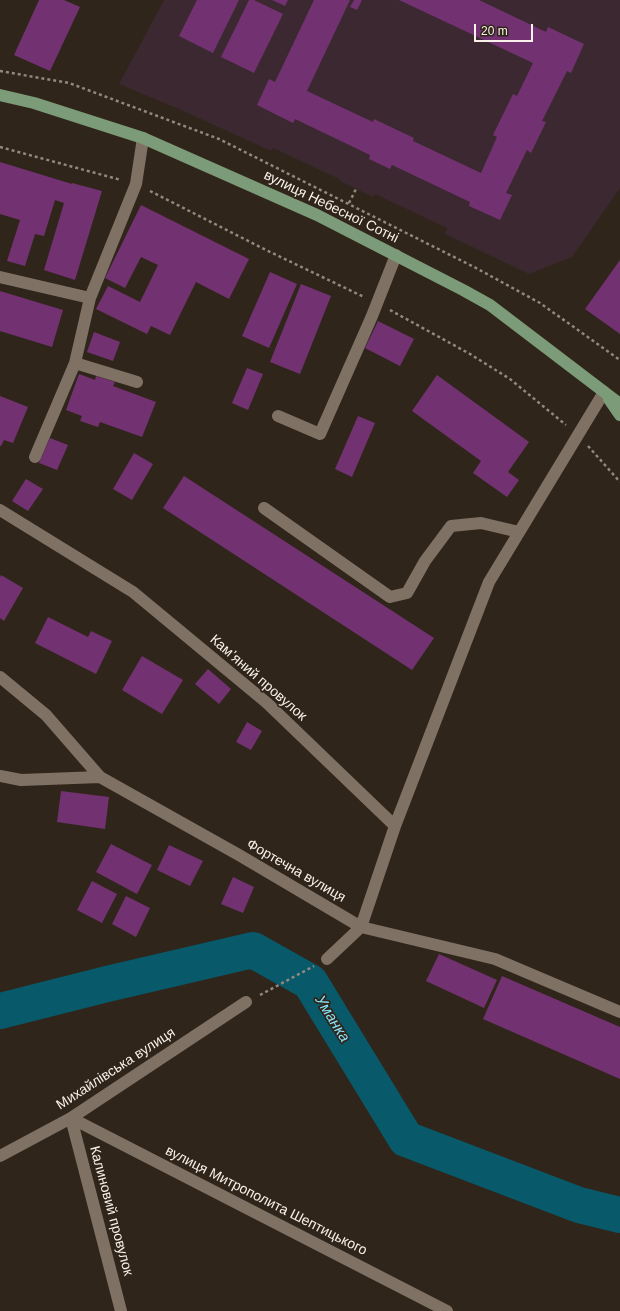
<!DOCTYPE html>
<html>
<head>
<meta charset="utf-8">
<style>
	body { margin:0 }
	#map { position:relative; width:620px; height:1311px; overflow:hidden; background:#30251a; font-family:Arial,sans-serif }
	canvas { display:block }
	.scale { position:absolute; left:474px; top:24px; width:59px; height:18px; box-sizing:border-box; border:2px solid #f8f0e9; border-top:0; padding-left:5px; font-size:12px; line-height:14px; white-space:nowrap; color:#f8f0e9; -webkit-text-stroke:3px #30251a; paint-order:stroke }
</style>
</head>
<body>
<div id="map">
<canvas width="620" height="1311"></canvas>
<div class="scale">20 m</div>
</div>
<script>
const ctx = document.querySelector('canvas').getContext('2d');
ctx.lineJoin = 'round';
function fillPath(path, color) {
  ctx.fillStyle = color;
  ctx.fill(path, 'evenodd');
}
function stroke(path, color, width, dash) {
  ctx.strokeStyle = color;
  ctx.lineWidth = width;
  ctx.lineCap = dash ? 'butt' : 'round';
  ctx.setLineDash(dash || []);
  ctx.stroke(path);
}
function label(font, color, halo, rows, align = 'center') {
  ctx.font = font + ' Arial,sans-serif';
  ctx.lineWidth = 3.5;
  ctx.setLineDash([]);
  ctx.textBaseline = 'middle';
  ctx.strokeStyle = halo;
  ctx.fillStyle = color;
  for (const [text, x, y, turn = 0] of rows) {
    ctx.save();
    ctx.translate(x, y);
    ctx.rotate((+turn || 0) * Math.PI / 180);
    ctx.textAlign = isNaN(turn) ? turn : align;
    if (halo) ctx.strokeText(text, 0, 0);
    ctx.fillText(text, 0, 0);
    ctx.restore();
  }
}
fillPath(new Path2D(`
	M164 0H620V188L572 257 529 274 445 234 447 228 375 194 373 197 340 181 341 180 273 148 271 151 181 110 119 84Z`), '#3b2830');
stroke(new Path2D(`
	M0 1011 107 984 253 950 310 982 406 1139 579 1205 620 1215`), '#08596a', 36);
fillPath(new Path2D(`
	M39 0H64L80 7 50 71 14 55Z
	M197 0H239L213 53 179 36Z
	M249 0H254L283 14 254 73 221 57Z
	M272 0H288L285 6Z
	M314 0H350L307 91 373 122 374 119 414 138 413 141 481 173 497 137 493 135 513 94 517 96 533 63 399 0H479L546 32 548 27 584 44 571 73 567 71 542 121 546 122 531 153 527 150 506 193 512 195 500 220 469 206 470 202 392 165 390 169 369 159 370 155 295 119 293 123 257 105 269 79 275 82Z
	M354 0H362L357 10 350 7Z
	M0 162 72 184V183L102 191 75 280 44 270 64 203 55 200 44 236 35 234 25 266 7 261 20 220 0 214Z
	M141 205 249 259 229 299 196 282 170 335 151 326 147 334 96 309 108 286 140 302 158 265 141 257 125 288 105 278Z
	M620 260V334L585 309Z
	M270 272 297 284 269 348 242 336Z
	M301 284 331 296 300 374 270 362Z
	M0 291 63 310 52 347 0 331Z
	M378 321 414 339 400 366 365 348Z
	M94 332 120 342 113 361 87 352Z
	M247 368 263 374 248 410 232 403Z
	M79 374 95 380 96 376 115 382 113 386 156 402 142 437 100 422 98 427 80 421 82 416 66 410Z
	M437 375 529 442 508 472 519 480 507 497 473 473 481 461 412 411Z
	M0 396 28 407 13 443 4 440 1 446H0Z
	M358 416 375 423 352 477 335 469Z
	M50 438 68 445 57 470 39 463Z
	M134 453 153 464 132 500 113 489Z
	M184 476 434 638 412 670 163 508Z
	M26 479 43 489 28 511 12 501Z
	M1 575 23 588 4 621 0 618V577Z
	M48 617 88 637 91 631 112 641 96 674 35 643Z
	M142 656 183 680 162 714 122 690Z
	M208 669 231 689 219 704 195 684Z
	M247 722 262 731 251 750 236 742Z
	M61 791 109 797 105 829 57 822Z
	M111 844 152 865 137 894 96 872Z
	M169 845 203 861 190 886 157 870Z
	M233 877 254 887 243 913 221 904Z
	M92 881 117 894 102 923 77 910Z
	M126 896 150 908 136 937 112 924Z
	M439 954 497 980 484 1008 426 981Z
	M502 976 620 1027V1079L483 1019Z`), '#723272');
stroke(new Path2D(`
	M0 71 69 83 219 139 476 268 540 303 620 360
	M0 147 121 180
	M150 191 266 250 364 297
	M349 203 356 189
	M390 310 470 354 510 379 566 425
	M588 446 620 482
	M260 995 314 966`), '#91887f', 2.5, [3, 3]);
stroke(new Path2D(`
	M0 277 90 298
	M75 363 137 382
	M278 416 320 434 372 316 396 255
	M35 457 75 363 90 298 136 184 143 138
	M264 508 390 597 407 593 425 561 451 526 481 523 519 532
	M0 510 133 592 267 703 395 826 361 927 327 959
	M0 677 46 715 100 777 239 855 361 927 495 959 620 1012
	M0 776 21 780 100 777
	M395 826 489 582 604 392
	M71 1118 447 1311
	M71 1118 121 1311
	M0 1156 71 1118 246 1002`), '#7f7265', 12);
stroke(new Path2D(`
	M0 95 34 103 143 138 317 215 463 290 490 305 620 404
	M609 399 620 415`), '#7c9b78', 12);
label('14px', '#f8f0e9', '#30251a', [
	["вулиця Небесної Сотні",331,207,26],
	["Камʼяний провулок",258,678,41],
	["Фортечна вулиця",296,871,30],
	["Михайлівська вулиця",116,1069,-33],
	["вулиця Митрополита Шептицького",266,1201,27],
	["Калиновий провулок",111,1211,75]
]);
label('italic 15px', '#8be4fe', '#30251a', [
	["Уманка",332,1019,58]
]);
</script>
</body>
</html>
